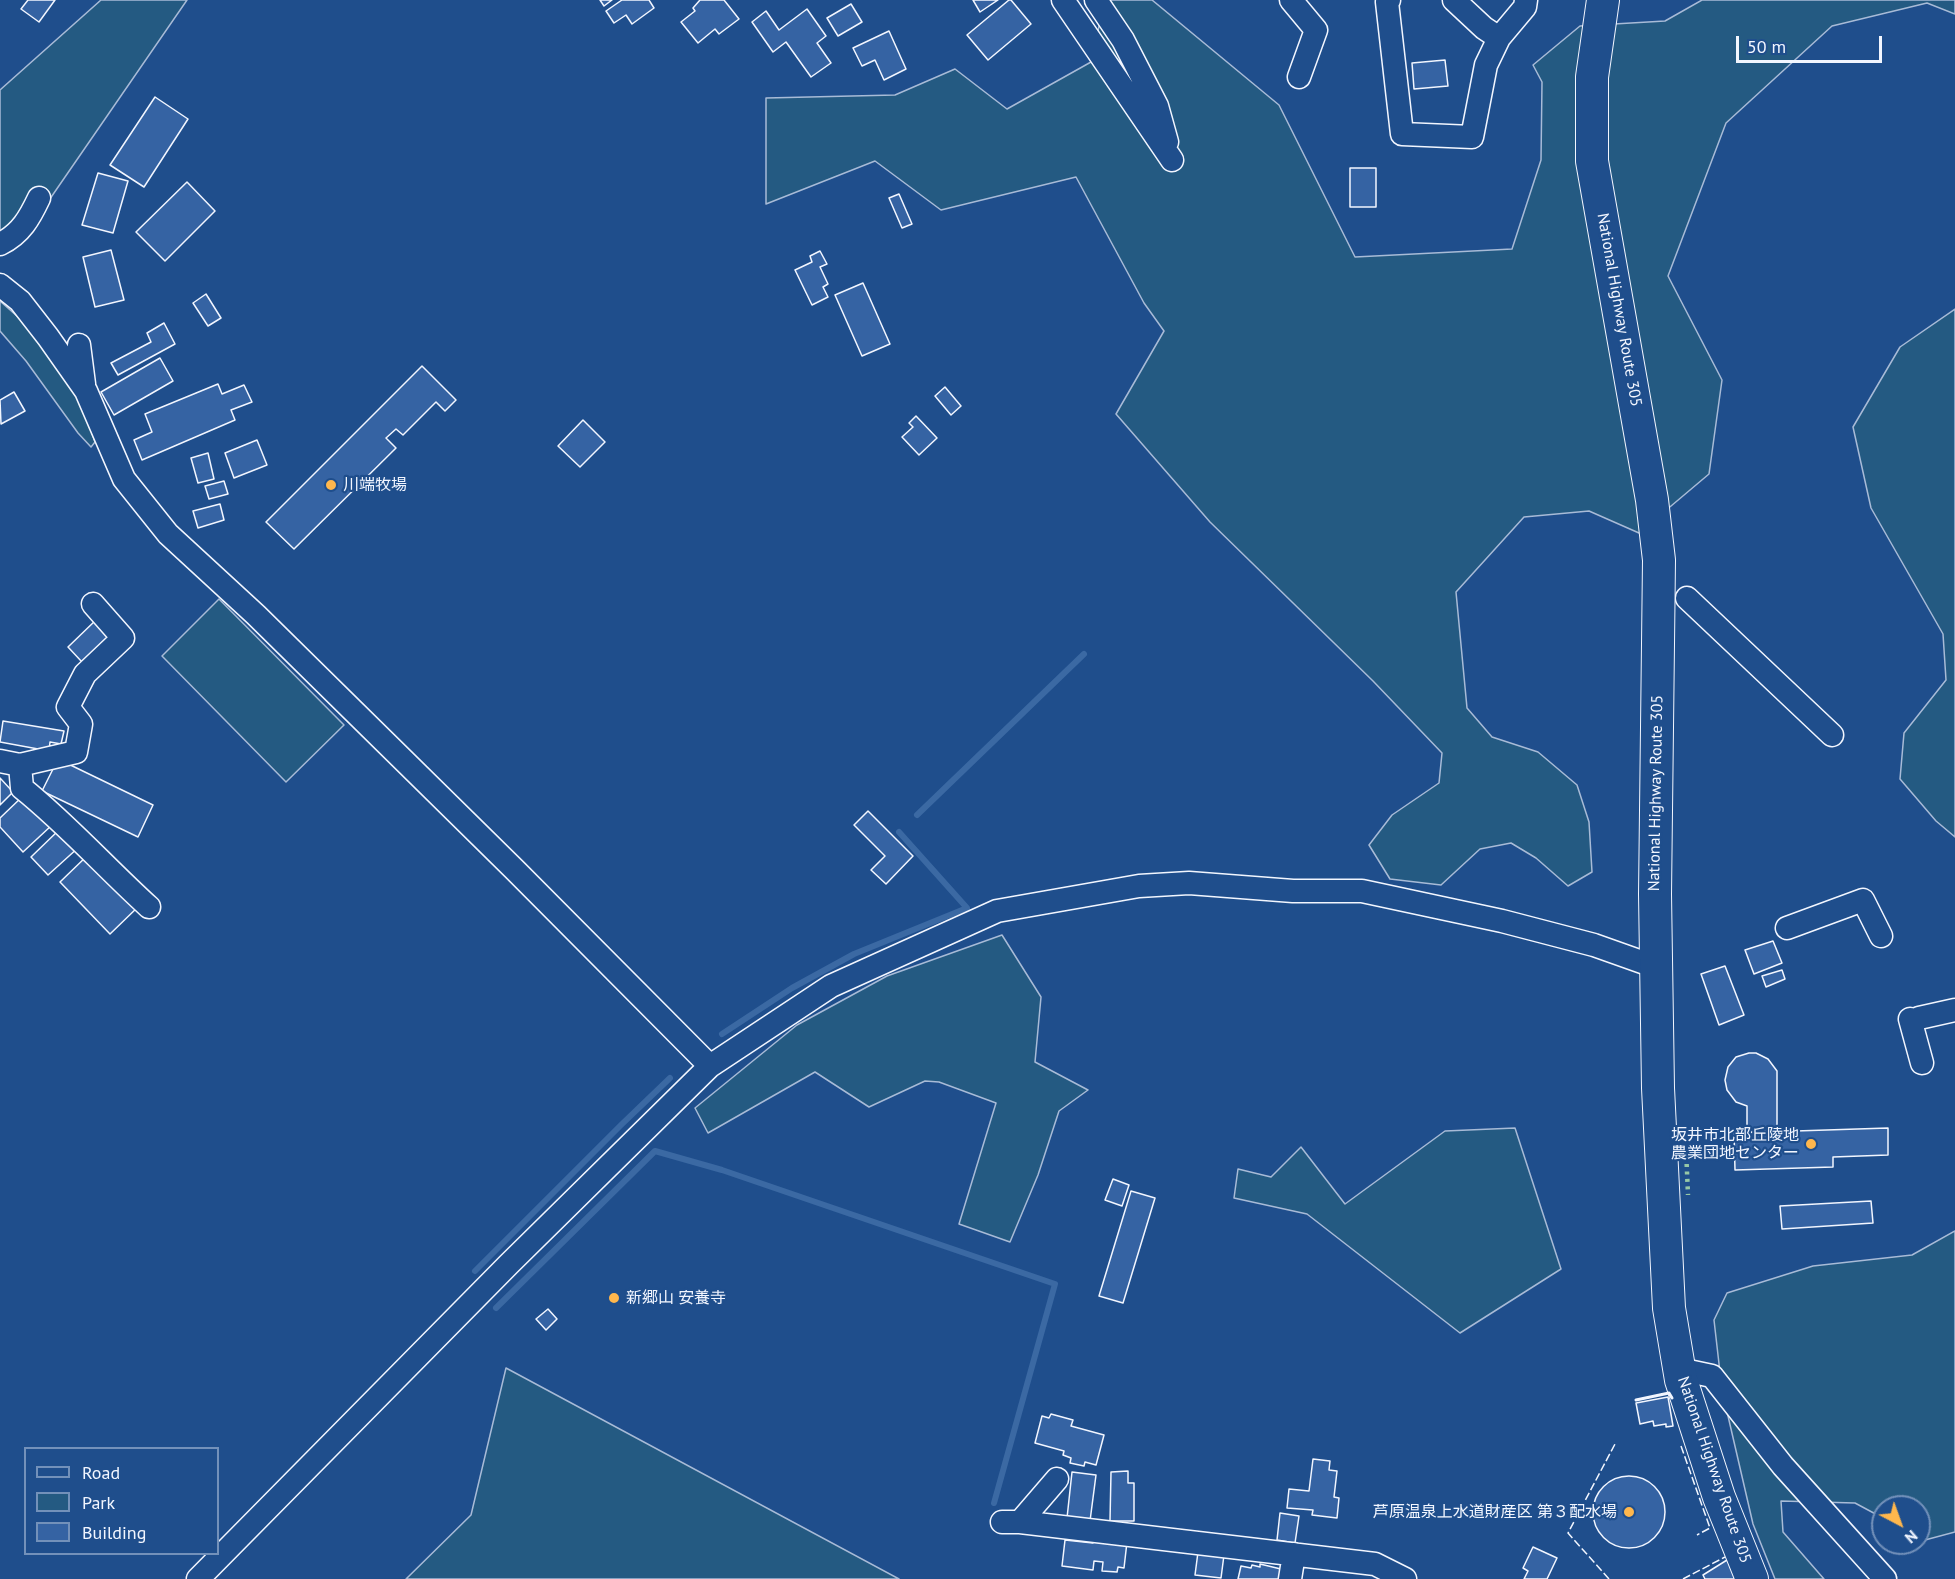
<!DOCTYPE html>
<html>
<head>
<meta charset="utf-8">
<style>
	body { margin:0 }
	#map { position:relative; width:1955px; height:1579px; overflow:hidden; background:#1f4e8c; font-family:"PT Sans",sans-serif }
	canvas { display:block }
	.legend { position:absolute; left:24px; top:1447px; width:195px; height:108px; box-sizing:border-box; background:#1f4e8c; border:2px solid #7391ba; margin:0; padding:8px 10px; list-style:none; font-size:18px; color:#f2f6ff }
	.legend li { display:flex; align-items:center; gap:12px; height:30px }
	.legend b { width:30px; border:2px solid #7391ba }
	.north { position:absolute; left:1871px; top:1495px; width:60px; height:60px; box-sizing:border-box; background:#1f4e8c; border:2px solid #7391ba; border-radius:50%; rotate:139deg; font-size:16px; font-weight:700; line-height:24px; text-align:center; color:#f2f6ff }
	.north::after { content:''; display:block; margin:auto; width:21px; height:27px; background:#ffb74d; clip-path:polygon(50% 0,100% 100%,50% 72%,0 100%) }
	.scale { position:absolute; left:1736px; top:36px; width:146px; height:27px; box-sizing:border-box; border:3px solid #f2f6ff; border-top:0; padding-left:8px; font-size:18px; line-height:21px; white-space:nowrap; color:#f2f6ff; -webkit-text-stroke:4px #1f4e8c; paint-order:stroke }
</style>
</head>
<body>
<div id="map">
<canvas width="1955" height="1579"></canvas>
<ul class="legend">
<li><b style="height:8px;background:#1f4e8c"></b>Road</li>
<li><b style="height:16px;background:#245a82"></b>Park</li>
<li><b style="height:16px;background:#3563a3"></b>Building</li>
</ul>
<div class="north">N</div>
<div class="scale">50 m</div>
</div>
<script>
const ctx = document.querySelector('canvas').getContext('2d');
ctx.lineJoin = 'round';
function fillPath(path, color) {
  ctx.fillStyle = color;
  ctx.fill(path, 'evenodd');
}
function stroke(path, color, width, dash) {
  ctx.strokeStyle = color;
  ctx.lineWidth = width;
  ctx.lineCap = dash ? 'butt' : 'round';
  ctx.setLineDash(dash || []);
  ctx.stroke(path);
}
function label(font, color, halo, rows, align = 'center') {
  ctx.font = font + ' "PT Sans","Noto Sans JP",sans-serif';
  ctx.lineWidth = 4.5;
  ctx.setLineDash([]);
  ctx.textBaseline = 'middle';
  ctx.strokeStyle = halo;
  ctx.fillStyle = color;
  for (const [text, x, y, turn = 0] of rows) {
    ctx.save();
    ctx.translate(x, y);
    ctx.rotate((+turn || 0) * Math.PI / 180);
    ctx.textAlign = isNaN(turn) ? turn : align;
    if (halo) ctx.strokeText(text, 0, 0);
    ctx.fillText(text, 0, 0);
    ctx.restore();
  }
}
const green = new Path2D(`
	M101 0H187L34 222 0 237V90Z
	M1085 0H1152L1279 105 1355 257 1512 249 1541 160 1542 82 1533 65 1580 26 1665 21 1702 0H1955V14L1927 3 1832 26 1726 123 1668 276 1722 380 1709 474 1639 533 1589 511 1524 517 1456 592 1467 708 1492 737 1538 752 1577 785 1589 822 1592 872 1568 886 1536 858 1511 843 1480 849 1441 885 1390 879 1369 845 1392 815 1439 783 1442 753 1373 681 1210 522 1116 414 1164 331 1144 303 1076 177 941 210 875 161 766 204V98L895 95 955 69 1007 109 1091 62 1100 22Z
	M0 301 26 324 83 406 95 442 91 447 78 433 26 361 0 331Z
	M1955 309V837L1936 821 1900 779 1904 733 1946 680 1943 634 1871 508 1853 427 1900 347Z
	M219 599 344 725 286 782 162 656Z
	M1002 935 1041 997 1035 1062 1088 1090 1059 1111 1038 1175 1010 1242 959 1224 996 1103 939 1082 925 1081 869 1107 815 1072 708 1133 695 1108 797 1025 887 976Z
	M1515 1128 1561 1269 1460 1333 1307 1214 1234 1198 1238 1169 1271 1177 1301 1147 1345 1204 1445 1131Z
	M1955 1231V1532L1925 1540 1919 1537V1507H1883V1518L1855 1503 1781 1501 1783 1532 1824 1579H1775L1753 1524 1722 1390 1714 1320 1727 1293 1813 1266 1912 1255Z
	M506 1368 899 1579H406L471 1515Z`);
fillPath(green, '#245a82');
stroke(green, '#a8bbd7', 1.5);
stroke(new Path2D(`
	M917 815 1084 654
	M722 1034 792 988 854 954 967 908 899 832
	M475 1271 621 1125 670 1078
	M496 1308 655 1151 722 1170 1055 1284 994 1503`), '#3b69a3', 6);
const building = new Path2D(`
	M28 0H55L39 22 21 9Z
	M600 0H612L604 6Z
	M622 0H649L654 8 632 24 626 15 614 23 606 11Z
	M700 0H724L739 19 719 34 715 29 698 43 681 22 695 11 693 8Z
	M973 0H998L980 12Z
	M1009 0H1011L1031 24 988 60 967 35Z
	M851 4 862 22 838 36 827 18Z
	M807 9 826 36 817 43 831 63 811 77 786 42 773 52 752 22 766 11 779 30Z
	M889 31 906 69 884 80 875 60 862 66 853 48Z
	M1445 60 1448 86 1414 89 1412 63Z
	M155 97 188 119 144 187 110 165Z
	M1350 168H1376V207H1350Z
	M98 173 128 181 113 233 82 225Z
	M187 182 215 211 165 261 136 232Z
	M899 194 912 224 902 228 889 198Z
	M111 250 124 300 95 307 83 257Z
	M820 251 827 264 820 267 828 284 823 287 828 297 812 305 795 270 812 262 810 256Z
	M863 283 890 344 862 356 835 295Z
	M206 294 221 318 208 326 193 303Z
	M164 323 175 344 118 375 111 363 151 342 147 333Z
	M160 358 173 381 114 415 101 392Z
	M422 366 456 400 445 411 436 402 403 435 396 429 386 438 396 448 294 549 266 522Z
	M218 384 222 394 244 385 252 402 231 410 235 420 142 460 134 440 152 432 145 414Z
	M945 387 961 406 951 415 935 396Z
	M14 392 25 411 1 424 0 400Z
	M916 416 937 438 919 455 902 437 913 427 909 423Z
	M583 420 605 442 580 467 558 446Z
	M257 440 267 465 234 478 225 453Z
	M208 453 214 479 198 483 191 458Z
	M224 481 228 494 209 499 205 486Z
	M220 504 224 520 198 528 193 511Z
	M97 619 111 634 82 662 68 647Z
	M3 721 64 731 61 744 50 742 49 751 0 742Z
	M58 759 153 805 138 837 42 791Z
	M0 778 13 792 0 805Z
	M24 795 52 825 23 852 0 827V818Z
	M868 811 913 856 886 884 871 870 885 856 854 825Z
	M61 828 79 847 48 875 31 857Z
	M89 854 140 905 110 934 60 882Z
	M1773 941 1782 963 1754 974 1745 950Z
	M1725 966 1744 1015 1719 1025 1701 974Z
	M1782 970 1785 979 1766 987 1762 976Z
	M1749 1053H1756L1768 1059 1777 1071V1131L1747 1132V1106L1736 1102 1727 1090 1725 1080 1728 1067 1736 1057Z
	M1888 1128V1155L1833 1157V1167L1735 1170 1734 1133Z
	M1113 1179 1129 1185 1122 1206 1105 1200Z
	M1131 1191 1155 1198 1123 1303 1099 1296Z
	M1871 1201 1873 1223 1782 1229 1780 1206Z
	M548 1309 557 1319 546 1330 536 1319Z
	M1668 1397 1673 1426 1666 1427V1424L1654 1426 1653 1421 1640 1424 1636 1403Z
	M1051 1414 1073 1420 1071 1426 1104 1435 1096 1465 1085 1462 1084 1466 1070 1463 1071 1458 1063 1455 1064 1451 1035 1443 1042 1416 1049 1418Z
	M1313 1459 1330 1461 1329 1470 1337 1471 1334 1497 1339 1498 1337 1518 1312 1515 1313 1510 1287 1508 1289 1489 1309 1491Z
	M1128 1471V1483H1134V1521H1110L1111 1472Z
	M1072 1472 1096 1475 1090 1521 1067 1518Z
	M1593 1512a36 36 0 1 1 72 0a36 36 0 1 1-72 0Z
	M1280 1513 1299 1516 1295 1543 1277 1540Z
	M1093 1538 1127 1542 1124 1568 1118 1567 1117 1572 1102 1571 1103 1562 1094 1561 1093 1570 1062 1566 1065 1540 1093 1543Z
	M1533 1547 1557 1558 1547 1579H1524L1528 1571 1523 1568Z
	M1198 1552 1224 1555 1221 1578 1195 1575Z
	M1727 1560 1738 1579H1705L1703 1575Z
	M1260 1564 1285 1570 1283 1579H1238L1241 1566 1251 1568 1252 1565 1260 1567Z`);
fillPath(building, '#3563a3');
stroke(building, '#f2f6ff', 1.5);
const minor = new Path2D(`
	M1063 0 1172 160
	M1096 0 1123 40 1157 106 1167 142
	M1291 0 1316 30 1299 77
	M1389 0 1387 2 1402 134 1472 137 1486 65 1499 38
	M1454 0 1484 28 1499 38 1525 7 1526 0
	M0 244C21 234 30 217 39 198
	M0 285 20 301 48 337 86 391 124 479 168 534 256 615 515 870 710 1066
	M79 345 84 384
	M1687 598 1832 735
	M0 761 20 765 76 752 81 724 68 707 85 674 123 638 93 604
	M20 765 22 788C67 824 106 868 149 907
	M1787 928 1863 900 1881 936
	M1919 1018 1955 1010
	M1910 1019 1922 1063
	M1679 1369 1712 1376 1783 1466 1885 1579
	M1002 1522H1020L1375 1564 1405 1579
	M1020 1522 1057 1479
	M198 1579 509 1264 710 1066 831 986 997 911 1139 886 1189 883 1293 891H1362L1502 921 1594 945 1656 967
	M1290 1579 1294 1554`);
const highway = new Path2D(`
	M1603 0 1592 77V161L1652 500 1659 560 1655 894 1658 1088 1669 1308 1681 1380 1719 1497 1752 1579`);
stroke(minor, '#f2f6ff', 25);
stroke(highway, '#f2f6ff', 34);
stroke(minor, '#1f4e8c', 22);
stroke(highway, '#1f4e8c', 32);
stroke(new Path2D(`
	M1686 1149 1688 1195`), '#97c8a6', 4.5, [3, 4.5]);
stroke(new Path2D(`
	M1681 1446 1710 1528 1697 1535
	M1609 1579 1568 1533 1615 1444
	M1683 1579 1725 1557`), '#f2f6ff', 1.5, [8, 3]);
stroke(new Path2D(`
	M1636 1400 1669 1393 1672 1398`), '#f2f6ff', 3);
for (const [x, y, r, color] of [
	[331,485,6,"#ffb74d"],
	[1811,1144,6,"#ffb74d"],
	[614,1298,6,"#ffb74d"],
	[1629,1512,6,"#ffb74d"]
]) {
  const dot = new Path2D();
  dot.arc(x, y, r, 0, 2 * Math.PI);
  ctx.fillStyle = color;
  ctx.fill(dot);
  stroke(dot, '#1f4e8c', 2);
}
label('16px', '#f2f6ff', '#1f4e8c', [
	["National Highway Route 305",1619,310,80],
	["National Highway Route 305",1656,793,-89],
	["National Highway Route 305",1714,1470,71]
]);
label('16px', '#f2f6ff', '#1f4e8c', [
	["川端牧場",343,485],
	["坂井市北部丘陵地",1799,1135,"right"],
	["農業団地センター",1799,1153,"right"],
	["新郷山 安養寺",626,1298],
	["芦原温泉上水道財産区 第３配水場",1617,1512,"right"]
], 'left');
</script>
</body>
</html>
